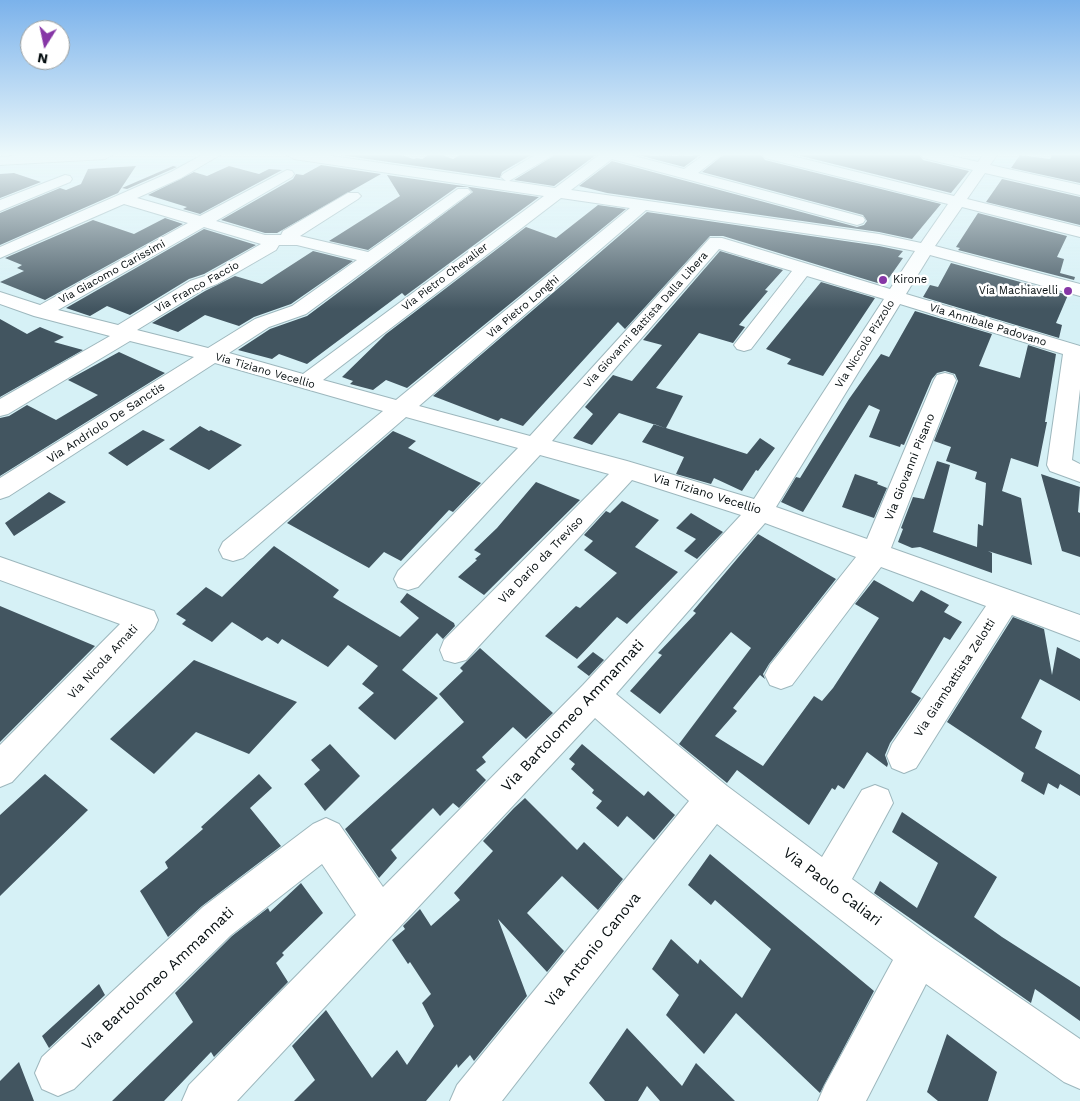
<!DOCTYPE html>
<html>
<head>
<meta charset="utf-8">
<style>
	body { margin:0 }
	#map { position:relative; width:1080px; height:1101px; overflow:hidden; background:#d6f1f6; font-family:"Work Sans",sans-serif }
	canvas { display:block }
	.north { position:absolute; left:20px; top:20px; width:50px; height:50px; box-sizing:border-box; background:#fff; border:1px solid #9b9f9f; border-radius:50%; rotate:190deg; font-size:14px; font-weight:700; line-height:20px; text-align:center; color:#060e10 }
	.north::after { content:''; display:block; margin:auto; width:18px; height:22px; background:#8636a6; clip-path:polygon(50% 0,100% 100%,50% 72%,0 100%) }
</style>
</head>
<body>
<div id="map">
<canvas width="1080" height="1101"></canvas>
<div class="north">N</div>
</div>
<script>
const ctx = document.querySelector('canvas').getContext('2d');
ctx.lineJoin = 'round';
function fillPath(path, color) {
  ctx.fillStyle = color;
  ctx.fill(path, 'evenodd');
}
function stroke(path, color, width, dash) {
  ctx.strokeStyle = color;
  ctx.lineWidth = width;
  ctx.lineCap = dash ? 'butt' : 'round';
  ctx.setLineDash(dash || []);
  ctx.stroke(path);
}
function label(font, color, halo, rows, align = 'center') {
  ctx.font = font + ' "Work Sans",sans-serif';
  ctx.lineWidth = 5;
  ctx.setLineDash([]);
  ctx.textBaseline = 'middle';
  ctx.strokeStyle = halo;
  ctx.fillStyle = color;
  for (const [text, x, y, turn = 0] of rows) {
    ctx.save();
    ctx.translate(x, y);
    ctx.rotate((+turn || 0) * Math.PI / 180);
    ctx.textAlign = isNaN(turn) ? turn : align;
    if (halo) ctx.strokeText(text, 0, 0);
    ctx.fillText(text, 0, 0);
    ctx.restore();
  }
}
fillPath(new Path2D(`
	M340 155H401L414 159 417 158 422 159 429 155H442L453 159 460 155H531L502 172 500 178Z
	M555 155H596L554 186 514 180Z
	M638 155 676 156 700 155 684 167Z
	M723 155H761L765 160 941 204 912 239 879 232 607 193 579 186 612 161 857 227 864 225 867 221 863 215 702 172Z
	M797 155H919L923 160 969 171 951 193Z
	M1020 155 1050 159 1052 155H1080V183L1011 168Z
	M321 165 381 174 277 233H265L221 220 293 179 296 174 303 175Z
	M136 166 118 193 0 245V213L60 188 66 190 81 184 88 169Z
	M173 166 177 167 127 189 122 188Z
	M229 166 259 174 269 169 282 170 200 214 183 209 187 207 148 195 194 172 207 176Z
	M14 173 41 182 0 198V174Z
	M387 175 539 197 405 296 402 293 307 364 279 354 272 359 238 350 270 329 307 316 473 192 468 187H457L368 250 329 241 400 196Z
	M1002 179 1080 197V225L986 202Z
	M598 205 626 209 407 388 386 380 373 390 350 384 353 381 342 377 386 334 526 227 556 238Z
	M647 212 879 246 903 251 898 257 903 258 884 285 723 236H710L625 329 618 322 523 426 501 418 498 421 433 396Z
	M978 213 1067 236 1057 257 1064 259 1060 273 1075 277 1074 280 958 250 960 248 956 247Z
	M165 218 183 224 45 300 0 282 24 271 17 268 22 265 5 258 93 220 134 234Z
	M204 229 256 245 204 274 189 279 130 315 107 306 90 316 66 308Z
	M313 251 353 261 291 304 254 317 239 326 205 315 178 332 152 323 205 291 235 276 262 284Z
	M720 251 783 270 765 290 768 291 739 325 745 327 733 343 699 333 656 388 683 396 666 428 747 454 760 438 775 448 758 471 756 470 742 491 714 478 711 484 676 474 684 457 642 442 654 424 665 428 619 413 592 445 573 438 593 414 585 407 613 375 632 381 662 345 643 340Z
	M951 263 1068 295 1056 323 1062 325 1059 338 923 297 930 285 938 287Z
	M821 282 875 298 823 376 787 364 791 359 766 349Z
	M915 311 992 334 979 366 1020 378 1028 345 1056 354 1045 422H1047L1038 467 1011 458 1002 491 1021 498 1032 565 988 551 992 553V573L920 547 912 548 898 542 903 529 901 528 913 497 924 499 937 461 950 465 933 532 977 547 978 524 983 526 986 483 975 479 977 472 946 461 951 447 934 441 958 381 955 374 945 371 937 373 932 379 904 445 901 444 900 447 869 437 880 410 869 405 803 512 781 502 796 477 800 478 849 399 881 354 889 357Z
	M0 319 27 334 40 327 64 337 54 342 83 350 0 397Z
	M119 352 165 373 0 476V418L9 416 27 405 56 420 98 395 68 380Z
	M200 426 209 431 211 430 242 445 209 470 169 449Z
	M143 430 165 440 127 466 108 453Z
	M393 431 416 441 408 448 481 483 453 512 449 510 401 561 384 552 369 568 287 523Z
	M855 474 878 482 877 484 887 488 874 518 842 507Z
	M1041 474 1080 487 1078 512 1080 513V557L1062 551Z
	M536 482 580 500 484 595 458 577 477 560 475 559 481 554 474 550 497 528Z
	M49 492 66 502 14 536 5 523Z
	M622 501 659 520 635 547 678 572 627 624 617 617 577 659 545 636 576 606 580 608 617 573 584 550 593 541 584 535 606 511 610 513Z
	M691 513 723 532 697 559 684 551 696 539 676 528Z
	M758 534 836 579 769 664 763 674 765 679 760 675 733 708 737 711 715 736 763 766 814 696 822 701 833 688 879 618 855 604 874 580 913 602 921 590 949 605 944 612 962 622 950 640 944 637 911 692 921 698 890 743 885 755 888 764 887 767 867 752 844 789 838 785 835 790 832 788 809 825 737 770 727 783 679 744 751 648 731 632 660 714 630 691 662 655 658 653 696 613 693 611Z
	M274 546 339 590 333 597 400 637 419 618 400 602 407 593 454 623 455 626 443 639 437 633 402 670 438 698 395 740 358 708 374 693 362 684 378 666 348 645 328 667 282 639 278 644 267 637 262 641 232 622 212 642 182 624 186 620 176 614 206 587 222 597Z
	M0 606 95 646 0 742Z
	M1013 617 1044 629 1052 675 1057 647 1080 659V701L1040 679 1021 718 1042 731 1035 748 1080 775V796L1060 784 1058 789 1048 783 1044 795 1021 781 1024 773 947 722Z
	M480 648 553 713 526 739 513 727 482 757 486 762 476 770 486 780 459 808 453 803 440 816 433 808 391 850 397 858 379 878 345 829 464 722 439 694 463 671 460 668Z
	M593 652 604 660 589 676 577 667Z
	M194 660 297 702 249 754 196 732 154 774 110 739Z
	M330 744 360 776 325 811 304 784 320 770 311 760Z
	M582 744 644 796 648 791 675 815 654 840 627 816 618 827 596 808 602 801 592 793 594 790 571 769 575 764 569 759Z
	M45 774 88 810 0 896V815Z
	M259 774 272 788 250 808 281 846 202 906 168 937 140 891 168 868 165 862 203 829 201 827Z
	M525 798 577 850 584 842 623 879 598 910 562 876 527 913 564 951 547 972 498 919 527 996 474 1061 470 1055 458 1068 457 1064 426 1101H294L315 1080 292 1046 326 1010 372 1078 397 1050 407 1065 434 1026 422 1003 431 994 410 962 408 964 392 940 405 929 403 926 420 909 431 926 460 900 454 893 493 851 483 841 514 808Z
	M902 812 997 877 974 917 1002 937 1080 987V1021L1035 989 1031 1003 874 893 880 881 917 908 938 863 892 832Z
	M710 854 874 991 820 1093 736 1013 704 1054 666 1015 679 995 652 969 671 939 698 964 700 959 742 998 771 949 715 900 711 905 688 885Z
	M301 883 323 913 282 953 284 955 276 963 288 982 214 1057 211 1052 164 1101H112L193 1022 175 993 232 936 268 908 270 912Z
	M99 984 105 995 49 1048 42 1036Z
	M627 1028 682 1086 696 1063 735 1101H660L647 1086 638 1101H605L589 1083Z
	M947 1034 997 1072 988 1101H938L927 1092Z
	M19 1062 34 1101H0V1081Z`), '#425560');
const minor = new Path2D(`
	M26 155H112L105 159 0 165V157Z
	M202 155H220L181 178 137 198 200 216 287 170 292 171 294 174 292 177 216 221 265 235H281L283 231 348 193H358L361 196 358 199 300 236 368 252 458 189H468L471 192 306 314 269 327 229 353 303 374 544 196 294 159 287 155H325L506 181 501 177 503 174 535 155H553L509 181 555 188 599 155H630L684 169 704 155H721L698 173 863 217 865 220 863 223 857 225 612 159 571 190 879 234 921 243 948 204 765 158 763 155H788L954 196 973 170 923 158 921 155H948L978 162 983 155H997L990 165 1080 185V195L985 173 967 199 1080 227V237L962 207 935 246 1080 284V296L930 255 906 294 1080 346V389L1072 460 1080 464V482L1050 471 1047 465 1063 354 900 304 776 507 867 539 934 380 937 375 945 373 953 375 956 380 891 548 1080 615V641L1012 615 916 768 904 773 892 768 887 756 892 744 986 606 881 567 792 685 781 689 770 685 765 675 770 665 856 557 765 523 616 694 727 786 822 857 862 790 875 785 888 790 893 803 852 879 934 939 1080 1039V1089L1064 1082 926 984 866 1101H818L825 1085 893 960 717 824 502 1101H450L457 1085 689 801 595 718 237 1101H182L189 1085 356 915 322 864 231 935 74 1089 58 1096 42 1089 35 1073 42 1057 203 907 313 824 326 818 339 824 383 887 583 685 741 515 632 480 466 660 455 663 444 660 440 650 444 640 609 474 540 455 418 587 408 590 398 587 394 579 398 571 518 448 406 417 243 558 233 561 223 558 219 550 223 542 383 411 215 363 9 496 0 499V478L194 357 130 341 8 414 0 416V399L110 336 34 316 0 304V292L40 305 188 223 124 204 0 258V247L171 172ZM561 198 630 208 396 400 323 380ZM646 210 879 244 915 251 890 289 722 238H710L530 436 419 406ZM204 227 261 244 205 276 190 281 118 325 58 310ZM279 245H297L357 260 292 306 255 319 208 348 137 330 204 289 217 284 276 250ZM719 249 792 271 737 341 734 345 737 349 744 351 751 349 807 276 884 299 754 499 627 461 552 441Z
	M65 175 70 176 72 179 70 182 0 211V200Z
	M0 557 154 611 158 620 154 629 12 782 0 787V745L120 624 0 580Z`);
stroke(minor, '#9db7bd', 2);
fillPath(minor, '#fff');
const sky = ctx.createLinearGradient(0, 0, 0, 309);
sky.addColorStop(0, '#7bb2eb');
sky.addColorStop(0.5, '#edf9fb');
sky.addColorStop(1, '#edf9fb00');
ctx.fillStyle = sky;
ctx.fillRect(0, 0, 1080, 309);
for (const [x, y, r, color] of [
	[883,280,5,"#8636a6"],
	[1068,291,5,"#8636a6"]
]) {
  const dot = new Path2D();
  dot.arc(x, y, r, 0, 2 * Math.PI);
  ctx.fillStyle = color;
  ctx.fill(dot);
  stroke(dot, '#fff', 2);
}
label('11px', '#060e10', '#fff', [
	["Via Giacomo Carissimi",112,272,-29],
	["Via Pietro Chevalier",445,277,-37],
	["Via Franco Faccio",197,287,-29],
	["Via Pietro Longhi",523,307,-40],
	["Via Giovanni Battista Dalla Libera",646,320,-48],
	["Via Annibale Padovano",988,325,17],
	["Via Niccolò Pizzolo",865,344,-58],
	["Via Tiziano Vecellio",265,371,16]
]);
label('11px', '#060e10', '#fff', [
	["Kirone",893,280],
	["Via Machiavelli",1058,291,"right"]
], 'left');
label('12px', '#060e10', '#fff', [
	["Via Andriolo De Sanctis",106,423,-33],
	["Via Giovanni Pisano",910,467,-68],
	["Via Tiziano Vecellio",707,494,17],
	["Via Dario da Treviso",541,560,-46],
	["Via Nicola Amati",103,662,-47],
	["Via Giambattista Zelotti",955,678,-57]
]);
label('15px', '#060e10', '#fff', [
	["Via Bartolomeo Ammannati",573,716,-47],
	["Via Paolo Caliari",832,887,37],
	["Via Antonio Canova",593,950,-51],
	["Via Bartolomeo Ammannati",158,979,-43]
]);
</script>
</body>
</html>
